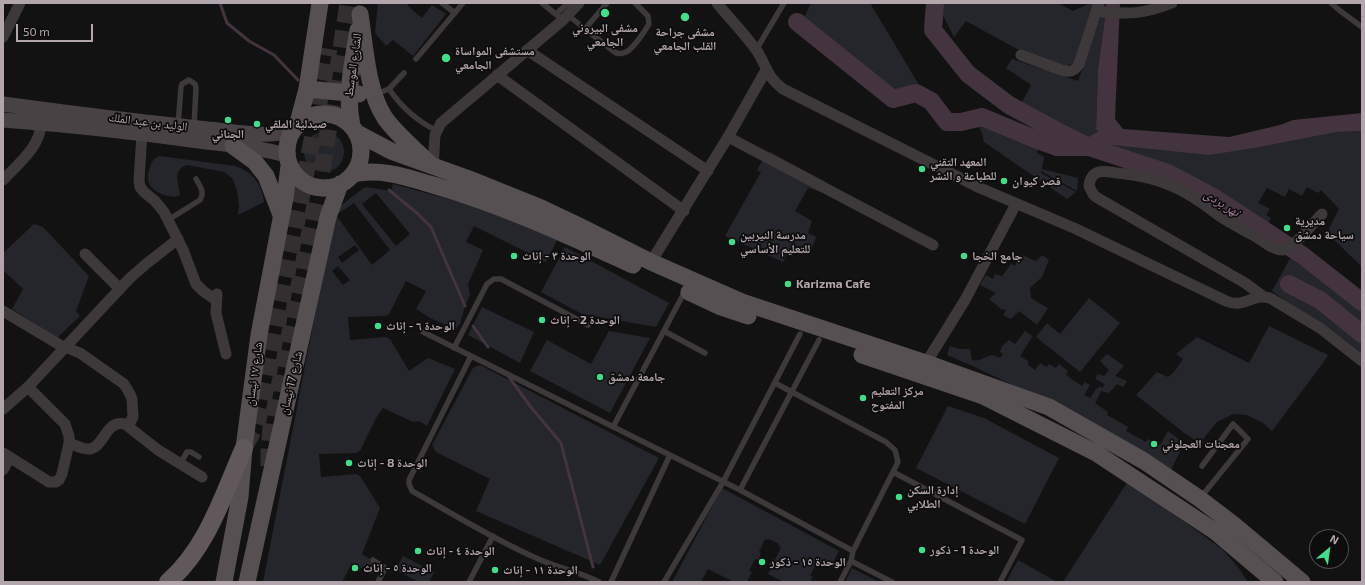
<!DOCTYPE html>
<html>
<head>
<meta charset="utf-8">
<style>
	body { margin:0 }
	#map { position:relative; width:1365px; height:585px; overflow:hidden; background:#131212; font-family:"Exo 2",sans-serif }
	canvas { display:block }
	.frame { position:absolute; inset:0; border:4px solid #b2a5ab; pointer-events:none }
	.north { position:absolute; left:1309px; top:529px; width:40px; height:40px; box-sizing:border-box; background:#0e0d0d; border:1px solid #504a4c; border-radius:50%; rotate:29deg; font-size:11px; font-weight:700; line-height:16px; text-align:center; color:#b2a5ab }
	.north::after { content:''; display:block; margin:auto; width:14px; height:18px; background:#3fde8b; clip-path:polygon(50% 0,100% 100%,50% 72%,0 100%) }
	.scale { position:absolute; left:16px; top:24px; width:77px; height:18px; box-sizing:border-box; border:2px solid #b2a5ab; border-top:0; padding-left:5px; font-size:12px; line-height:14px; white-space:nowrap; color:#b2a5ab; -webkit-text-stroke:3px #0e0d0d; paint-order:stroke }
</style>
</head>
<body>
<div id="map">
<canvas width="1365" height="585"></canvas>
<div class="frame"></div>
<div class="north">N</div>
<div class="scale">50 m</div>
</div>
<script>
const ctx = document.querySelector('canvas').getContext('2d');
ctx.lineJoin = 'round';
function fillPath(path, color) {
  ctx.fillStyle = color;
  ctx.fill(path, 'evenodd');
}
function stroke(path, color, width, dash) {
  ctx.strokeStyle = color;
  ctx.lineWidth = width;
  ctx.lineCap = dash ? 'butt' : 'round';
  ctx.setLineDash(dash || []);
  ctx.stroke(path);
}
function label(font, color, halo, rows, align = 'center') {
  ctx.font = font + ' "Exo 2","Noto Naskh Arabic",sans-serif';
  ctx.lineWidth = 3.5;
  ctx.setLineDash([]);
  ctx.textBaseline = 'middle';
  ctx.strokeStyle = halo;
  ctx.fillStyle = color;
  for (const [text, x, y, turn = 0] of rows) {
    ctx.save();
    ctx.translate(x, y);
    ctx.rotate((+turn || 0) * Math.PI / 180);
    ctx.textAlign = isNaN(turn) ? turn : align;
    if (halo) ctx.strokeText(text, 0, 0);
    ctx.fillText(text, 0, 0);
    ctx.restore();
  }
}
fillPath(new Path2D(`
	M378 3H407L408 6 422 18 432 5 446 14 413 56 393 40 386 46 375 33Z
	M811 3H841L844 4 849 3H870L925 95 915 91 894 97 801 24Z
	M942 3H1058L1073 11 1091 3H1098L1076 62 1061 68 1017 49 966 21 954 37 942 14Z
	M1107 3 1098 69 1096 128 1260 147 1337 132 1362 131V267L1327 233 1339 209 1321 190 1318 193 1307 187 1302 196 1289 189 1285 197 1267 188 1258 203 1270 209 1266 215 1271 218 1265 229 1224 199 1170 166 1111 150 1037 116 1020 106 1031 85 1006 68 1012 59 1078 81 1105 4Z
	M983 120 1036 143 1039 147 1037 153 1044 157 1042 169 1078 178 1077 191 1041 171V173L1076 192 1067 199 984 142 982 133 976 121Z
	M304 152a20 20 0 1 1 40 0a20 20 0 1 1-40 0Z
	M770 152 826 182 821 192 808 188 795 211 812 221 808 233 816 237 810 253 790 249 783 262 725 236 761 172 757 170 762 161Z
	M160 156 235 166C253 172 262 184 264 202L238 215 239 206 237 190 232 178 224 172 187 165 182 167 178 172 177 177 180 195 174 197C157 195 142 186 150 167 152 161 154 158 160 156Z
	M393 184 489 210 557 240 546 262 474 226 466 242 483 250 468 284 470 295 465 306 460 324 455 329 430 318 416 309 426 291 406 281 389 314 385 316 348 317 350 340 386 337 390 339 409 371 428 358 455 369 427 426 419 421 413 422 383 408 376 418 360 451 356 453 319 454 321 477 357 474 360 476 380 508 362 554 378 564 372 574 352 563 342 582H263L335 212 343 204 365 187 391 191ZM376 193 410 234 396 246 362 204ZM354 203 390 250 372 265 336 215ZM355 245 359 250 342 263 338 257ZM338 266 350 280 343 285 332 271Z
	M34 224 43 227 89 276 76 311 80 316 57 338 12 309 23 289 3 270V253Z
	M565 247 669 303 656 327 582 314 541 292Z
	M1293 253 1362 308V357L1272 291Z
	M1022 255 1036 261 1042 255 1049 260 1042 277 1030 288 1031 298 1048 308 1037 325 1019 311 1011 319 1003 315 1006 310 1001 309 989 299 996 293 980 285 986 275 993 279 995 274 1002 276 1011 264 1015 266Z
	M1089 298 1120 323 1080 372 1036 337 1047 323 1060 334Z
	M482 307 534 332 520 363 468 335Z
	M1269 326 1328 355 1323 363 1272 431 1263 423 1247 415 1233 414 1217 422 1200 443 1187 435 1136 395 1157 372 1168 377 1174 372 1183 359 1176 354 1197 337 1249 363Z
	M609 331 650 338 610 413 530 371 547 340 591 364Z
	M1025 331 1033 336 1020 356 1028 361V365L1035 370 1040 363 1047 367 1049 364 1056 368 1059 364 1068 371 1066 375 1082 386 1085 382 1090 385 1084 395 1090 398 1097 388H1099V386L1102 388 1105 384 1095 379 1098 374 1104 376 1109 370 1100 361 1107 354 1124 366 1115 376 1127 381 1123 387 1117 384 1109 393 1101 391 1095 403 1108 412 1107 415 1128 427 1126 431 1146 442 1148 439 1160 445 1168 431 1184 443 1170 472C1097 431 1024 387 947 355L950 346 960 349H970L972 360C974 360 977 361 979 360 988 357 990 352 1000 358L1003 354 1000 352 1002 346 1009 340 1015 344Z
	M480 365 659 458 600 565 476 511 490 479 436 452 432 445 473 368Z
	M948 406 984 418 1059 458 1025 524 916 468Z
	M1128 481 1222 549 1238 567 1248 582H1063Z
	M722 488 839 551 830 568 820 563 819 565 816 564 810 576 813 577 810 582H784L768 574 772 567 769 565 772 559 775 560 781 547 778 546 779 544 769 539 768 540 765 539 759 552 761 553 758 560 755 559 749 571 752 572 747 582 744 581 743 582 732 581 708 569 701 582H672Z
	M403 556 434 572 429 582H419L398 571 397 568Z
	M1018 560 1057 582H1006Z
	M852 568 879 582H845Z`), '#25252c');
fillPath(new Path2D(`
	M1107 3H1120L1115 119 1123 129 1229 137 1280 125 1293 120 1362 113V131L1337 132 1260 147 1209 155 1113 145 1096 129 1098 69Z`), '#43343f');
stroke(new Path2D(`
	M220 3 227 23 249 41 274 55 298 80
	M389 190 418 214 431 227 465 306
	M473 326 488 347
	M509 377 530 406 561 443 593 567`), '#43343f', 3);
stroke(new Path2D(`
	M935 3 933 30 968 74 1009 105 1059 132 1089 147 1168 173 1215 198 1302 255 1362 302
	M797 22 893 99 916 93 931 101 947 122H961L982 117 1035 139 1057 147H1089L1112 134
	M1289 284 1320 300 1362 334`), '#43343f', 18);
stroke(new Path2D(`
	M245 446 256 426 263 402 329 49
	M269 466V451L271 428 323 165 348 3`), '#332f31', 17, [17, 8]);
stroke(new Path2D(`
	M442 3 455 13
	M542 3 563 20
	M607 3 585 29 616 53C620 54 622 54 626 52 633 49 645 31 649 24L648 16 635 3
	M1331 3 1339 10 1362 27
	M556 14 568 3
	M568 15 585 29
	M756 50 784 3
	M416 59 463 3
	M389 89C402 108 417 121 437 131
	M376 94 389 89 404 73
	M178 125 181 87 182 84 189 80 195 84 196 88 194 127
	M168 220 200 200C205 192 200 186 196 179
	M664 331 705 353
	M423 332 740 490 853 551 851 561 892 582
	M454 348 487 284 494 279H501L588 325
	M471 356 409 480V484L412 491C453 514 493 539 536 558 557 568 579 571 599 582
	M775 383 886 442 895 450 898 462 853 551
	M613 427 685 291
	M180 464 187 452H191L199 457
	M893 472 1022 540 1000 582
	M740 490 819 340
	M1201 497 1248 439 1233 424 1202 466
	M373 560 385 568 378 582
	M469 582 493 536
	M611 582 670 455
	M664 582 723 482 800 334
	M840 582 851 561`), '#3d383a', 5.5);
stroke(new Path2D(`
	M717 3C730 19 745 34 757 51 767 67 767 77 783 89L980 188 1074 228 1226 301C1245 309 1252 293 1270 298L1320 328 1362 361
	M1097 11C1127 15 1144 14 1172 3
	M3 37 20 3
	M527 50 708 171
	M1021 55 1061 70C1070 73 1075 71 1079 64L1099 3
	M497 75 684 211
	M142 133 139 181 140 187 144 192 155 201 164 212 183 250 196 284 203 291 216 300
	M728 137 933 245
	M433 167 435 135 441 123 563 20 579 3
	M3 180C18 164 41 146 41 123
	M85 254 120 289
	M651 262 728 137 766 70
	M217 294 216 313 226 354
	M1264 297 1245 283 1096 197 1093 194 1089 186C1091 168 1104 171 1117 173 1138 175 1159 179 1178 189 1194 196 1207 207 1221 217 1233 225 1246 231 1258 238 1265 243 1274 250 1283 250 1292 250 1315 221 1322 214
	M3 311 60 345 80 353 124 384 130 394 132 399 133 417 128 426
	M926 363 965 300 1016 204
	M3 409 28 387 129 279 146 264 178 239
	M69 443C75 445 84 450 90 449 105 446 105 420 125 424L158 450 202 477
	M3 453 49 482H56L59 480 62 474 69 443V436L65 424 28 387
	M3 470 10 457`), '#3d383a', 11);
stroke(new Path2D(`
	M3 104C71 113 140 122 208 129 234 131 268 139 293 130
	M3 120C69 125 134 132 199 141 229 145 258 147 286 155`), '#484244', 15);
stroke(new Path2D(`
	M360 14C365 46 367 91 385 118 397 135 415 149 430 164
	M307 89 359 94
	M287 151a37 37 0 1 1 74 0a37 37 0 1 1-74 0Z
	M298 123 307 89 320 3
	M352 126C345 94 353 62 358 30
	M357 133 391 151 469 179 541 208 579 226 651 262 742 302 926 363 1049 407 1144 461 1200 499 1234 525 1302 582
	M233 146 255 162 266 176 281 215
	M353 174C381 168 406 177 433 185 503 205 567 235 633 265
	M689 292 721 307 748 316
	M862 355 983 396 1096 453 1216 532 1275 582
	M224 582 240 497 244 448 259 335 285 198 289 166
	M247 582 328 217 340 184`), '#575052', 17);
stroke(new Path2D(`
	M168 582C208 547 223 495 244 448`), '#60585b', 18);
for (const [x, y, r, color] of [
	[605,13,5,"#3fde8b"],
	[685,17,5,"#3fde8b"],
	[446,58,5,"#3fde8b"],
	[228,120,4,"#3fde8b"],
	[257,124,4,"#3fde8b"],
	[922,169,4,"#3fde8b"],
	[1004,181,4,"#3fde8b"],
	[1287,228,4,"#3fde8b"],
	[732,242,4,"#3fde8b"],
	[514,256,4,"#3fde8b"],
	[964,256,4,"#3fde8b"],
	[788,284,4,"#3fde8b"],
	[542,320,4,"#3fde8b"],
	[378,326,4,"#3fde8b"],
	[600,377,4,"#3fde8b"],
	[863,398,4,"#3fde8b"],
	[1154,444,4,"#3fde8b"],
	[349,463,4,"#3fde8b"],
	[899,497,4,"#3fde8b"],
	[922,550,4,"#3fde8b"],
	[418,551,4,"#3fde8b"],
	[762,562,4,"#3fde8b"],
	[355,568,4,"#3fde8b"],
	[495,570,4,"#3fde8b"]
]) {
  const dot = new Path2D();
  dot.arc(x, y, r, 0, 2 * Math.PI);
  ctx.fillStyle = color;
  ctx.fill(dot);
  stroke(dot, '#0e0d0d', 1.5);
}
label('bold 12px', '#b2a5ab', '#0e0d0d', [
	["مشفى البيروني",605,28,"center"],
	["الجامعي",605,42,"center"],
	["مشفى جراحة",685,32,"center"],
	["القلب الجامعي",685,46,"center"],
	["مستشفى المواساة",455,51],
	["الجامعي",455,65],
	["صيدلية الملقي",265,124],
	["الجناني",228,134,"center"],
	["المعهد التقني",930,162],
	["للطباعة و النشر",930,176],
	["قصر كيوان",1012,181],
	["مديرية",1295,221],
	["سياحة دمشق",1295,235],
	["مدرسة النيربين",740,235],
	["للتعليم الأساسي",740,249],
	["الوحدة ٣ - إناث",522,256],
	["جامع الخجا",972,256],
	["Karizma Cafe",796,284],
	["الوحدة 2 - إناث",550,320],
	["الوحدة ٦ - إناث",386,326],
	["جامعة دمشق",608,377],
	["مركز التعليم",871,391],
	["المفتوح",871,405],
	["معجنات العجلوني",1162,444],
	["الوحدة 8 - إناث",357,463],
	["إدارة السكن",907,490],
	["الطلابي",907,504],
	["الوحدة 1 - ذكور",930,550],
	["الوحدة ٤ - إناث",426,551],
	["الوحدة ١٥ - ذكور",770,562],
	["الوحدة ٥ - إناث",363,568],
	["الوحدة ١١ - إناث",503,570]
], 'left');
label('12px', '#b2a5ab', '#0e0d0d', [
	["الشارع الموسط",353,65,-82],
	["الوليد بن عبد الملك",148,122,7],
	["شارع ١٧ نيسان",254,374,-82],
	["شارع 17 نيسان",291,383,-77]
]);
label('italic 13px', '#aa7f9e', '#0e0d0d', [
	["نهر بردى",1222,203,32]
]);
</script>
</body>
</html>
